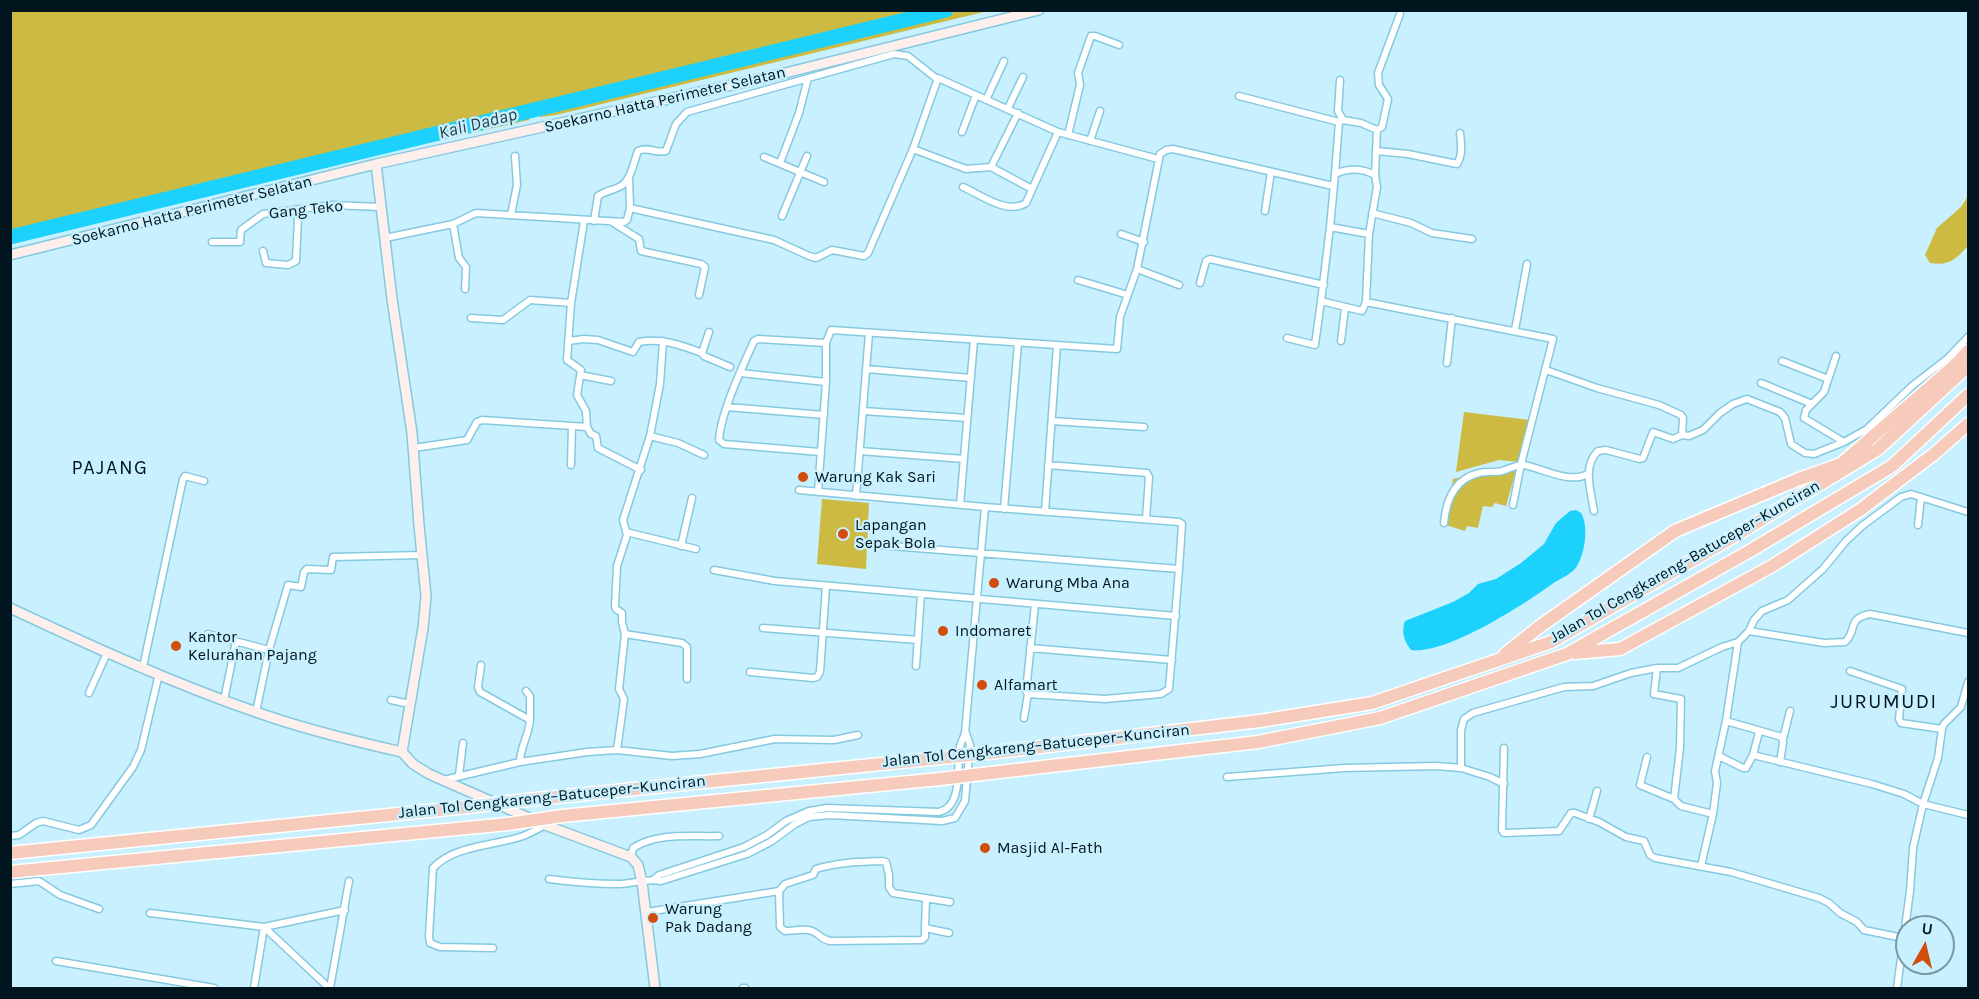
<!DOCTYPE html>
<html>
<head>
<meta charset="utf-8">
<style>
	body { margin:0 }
	#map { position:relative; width:1979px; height:999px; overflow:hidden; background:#c8f0fe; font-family:Karla,sans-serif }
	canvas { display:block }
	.frame { position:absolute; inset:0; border:12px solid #00151d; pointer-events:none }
	.north { position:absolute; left:1895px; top:915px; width:60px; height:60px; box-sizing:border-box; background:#c8f0fe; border:2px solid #7898a4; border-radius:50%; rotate:8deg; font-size:16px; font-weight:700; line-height:24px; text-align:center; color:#00151d }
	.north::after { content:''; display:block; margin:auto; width:21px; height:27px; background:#d24d0b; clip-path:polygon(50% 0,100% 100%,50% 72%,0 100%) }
</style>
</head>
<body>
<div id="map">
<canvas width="1979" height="999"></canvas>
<div class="frame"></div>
<div class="north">U</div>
</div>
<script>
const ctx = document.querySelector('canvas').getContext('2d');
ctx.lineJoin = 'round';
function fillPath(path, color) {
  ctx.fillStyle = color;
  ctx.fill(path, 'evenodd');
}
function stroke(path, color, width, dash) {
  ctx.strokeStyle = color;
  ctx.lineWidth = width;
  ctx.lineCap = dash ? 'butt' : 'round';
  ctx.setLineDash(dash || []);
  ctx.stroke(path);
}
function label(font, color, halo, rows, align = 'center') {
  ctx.font = font + ' Karla,sans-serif';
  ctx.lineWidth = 4.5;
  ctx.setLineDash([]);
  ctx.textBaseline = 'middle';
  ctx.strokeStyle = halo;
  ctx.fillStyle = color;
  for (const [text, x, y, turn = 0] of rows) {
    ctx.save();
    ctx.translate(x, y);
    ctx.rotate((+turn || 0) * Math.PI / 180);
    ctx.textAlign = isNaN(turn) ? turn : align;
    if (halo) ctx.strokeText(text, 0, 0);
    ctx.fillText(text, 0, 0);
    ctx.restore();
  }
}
fillPath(new Path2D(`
	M10 11 11 10 988 11 556 115 540 117 538 113 532 114 529 120 370 156 11 244Z
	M1968 196V246C1955 260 1949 266 1930 263L1925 255 1937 228 1961 207Z
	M1464 412 1530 420 1520 462 1499 460 1456 472Z
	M1501 467H1517L1506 506 1495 503 1492 507 1483 506 1478 528 1467 526 1465 531 1446 525 1453 479Z
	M822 499 869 503 866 569 817 564Z`), '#ccba42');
fillPath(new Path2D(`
	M1576 510 1581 513C1589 526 1585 553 1577 566 1573 573 1562 578 1555 582 1526 603 1447 655 1411 650 1404 641 1401 632 1405 621L1453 602 1469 593 1478 584 1496 579 1521 563 1544 544 1556 523 1570 511Z`), '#1cd2fd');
stroke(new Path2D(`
	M10 237 946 10`), '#1cd2fd', 15);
const street = new Path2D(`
	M1340 80 1338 111 1343 120
	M1239 96 1339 122
	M986 100 1004 61
	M1008 108 1023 77
	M1377 130 1382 127 1388 99 1379 85 1378 73 1400 14
	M962 132 976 95
	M1068 135 1080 85 1078 73 1091 36H1095L1119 45
	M1090 141 1100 111
	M913 149 966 169 991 167 1018 113
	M1376 151 1408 154 1457 164C1463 155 1461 143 1460 133
	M764 157 824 182
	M780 163 799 113 808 78
	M991 167 1032 189
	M963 187C981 195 1007 215 1026 203L1058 132
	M630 208 774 240 809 256 816 258 832 250 864 256 868 253 913 149 938 78 1058 132 1158 159
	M1265 211 1271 172
	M1372 213 1411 223 1432 233 1472 239
	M511 215 517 185 515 156
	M782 216 807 156
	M584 221 571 303 567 360 581 370 577 395 586 411 587 427 591 434 596 436 598 448 641 470
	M594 221 598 196C605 191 614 190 621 186 631 180 634 161 638 151 648 146 656 154 666 151L676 124 687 112 894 54 908 56 937 79
	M612 222 639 239 641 251 701 264 705 267 699 295
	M453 224 459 258 466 267 465 289
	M1330 227 1321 301 1362 311 1366 302 1369 234 1377 187 1375 175 1377 130 1361 123 1343 120 1339 122 1335 174
	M1121 234 1144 242
	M1369 234 1330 227 1335 174C1349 168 1361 168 1375 175
	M385 238 453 224 476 213 624 222 627 220 630 208 629 177
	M212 242H240L241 230 263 214 332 205 381 207
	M263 251 266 263 288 265 296 261 298 218 293 210
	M1137 269 1179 285
	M1078 280 1128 295
	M1200 283 1206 261 1210 259 1324 285
	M1366 302 1553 339 1521 464 1513 505
	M471 318 503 320 530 300 571 303
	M1515 330 1527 264
	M709 332 702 353 704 356 730 367
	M1287 338 1315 345 1321 301
	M568 341 584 339 598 340 633 352 639 342C662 338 681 345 702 353
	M1341 341 1345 308
	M1836 356 1824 392 1806 410 1804 418 1844 442
	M1782 361 1828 379
	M1447 363 1452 318
	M866 369 971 378
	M1546 370 1597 388 1659 405 1681 415 1683 418 1682 435
	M740 373 826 382
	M580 375 611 381
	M1761 383 1812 404
	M727 407 824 415
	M863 411 967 418
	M1052 421 1144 427
	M650 436 678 443 704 455
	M414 448 467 440 477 422 482 420 587 427
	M860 451 964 459
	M820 452 724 444 719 440C721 412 742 368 754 341L758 339 826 343
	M571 465 572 426
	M1048 465 1147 473 1149 477 1146 519
	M799 490 985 507 1179 522 1182 524 1179 569
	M818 492 826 382V343L831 330 1117 349 1120 317 1137 269 1160 154 1166 150 1173 149 1333 186
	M856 496 869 333
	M960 505 974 340
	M1004 509 1018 343
	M1594 511C1591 492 1582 466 1598 451L1606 450 1640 459 1643 458 1653 432 1673 439 1682 435 1689 436 1703 430 1720 413 1733 404 1747 399 1780 412 1785 418 1791 444 1805 453 1814 454 1844 442 1867 429 1912 386 1948 358 1968 337
	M1045 512 1057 345
	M1444 523C1446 500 1454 479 1479 473 1486 471 1494 473 1502 471 1509 469 1517 464 1524 465 1544 469 1569 484 1588 474
	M1918 525 1921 497
	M626 532 696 549
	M879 545 1179 569 1169 689 1161 694 1105 699 1028 694 1026 691 1035 604
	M681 546 692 498
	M714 570 775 581 1176 616
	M763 628 918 640
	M1749 631 1824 643 1845 642C1858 630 1846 619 1870 614L1968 633
	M208 634 269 650
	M625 634 682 643 687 647V679
	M1030 648 1172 660
	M481 665 478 687 480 692 530 720C529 735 520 747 520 762
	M916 666 921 594
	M143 667 183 479 185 476 204 481
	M1657 668 1654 694 1681 699 1680 748 1674 799
	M1850 671 1902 689 1899 719 1901 723 1942 729
	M750 672 813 678 817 677 820 672 826 586
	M526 691 530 696V720
	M89 693 107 653
	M224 700 236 641
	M391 700 410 704
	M256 712 269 650 288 585 301 587 304 572 307 569 331 570 333 557 423 555
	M1024 718 1028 694
	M1726 721 1782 737 1783 743 1780 762
	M1783 739 1790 711
	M1504 748 1502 830 1504 833 1559 831 1571 813H1575L1599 822 1626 837 1644 841 1650 855 1655 858 1731 872 1819 898 1829 903 1840 913 1857 922 1864 930 1903 938
	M617 750 624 699 619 689 625 634 622 622V613L616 609 615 606 617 566 627 535 623 520 650 436 660 384 663 341
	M1753 755 1872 784 1904 794 1923 804 1968 815
	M1719 756 1743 768H1746L1753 755 1759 732
	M1647 757 1640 785 1674 799 1681 806 1713 814
	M1461 768V730L1464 719 1473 713 1564 687 1593 686 1631 673 1657 668H1678L1722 647 1738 642
	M459 775 463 743
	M1227 777 1344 768 1437 766 1461 768 1490 777 1504 784
	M444 780 520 762 587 752 617 750 672 756 700 754 775 739 834 740 858 735
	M1589 819 1597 791
	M10 836 19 835 36 823 43 821 79 830 91 825 133 767 141 750 159 674
	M631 857 633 848C658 832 690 837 719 836
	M1701 866 1713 814 1717 783 1715 771 1726 721 1738 642 1749 631 1754 620 1762 611 1788 600 1823 569 1846 541 1862 526 1901 497 1911 494 1968 512
	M549 879C572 882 595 884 619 884 632 884 648 878 661 881L747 854 772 841 795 824 809 817 830 815 942 821 955 818 965 801 970 745 966 733
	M654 879 659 875 744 847 767 835 786 821 809 811 827 808 939 812C964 806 956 766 960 746 961 742 964 737 965 733L985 507
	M10 884 39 881 60 895 99 909
	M779 891 780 927 785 931C793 931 804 928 812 931 820 934 820 939 830 941L922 940 925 937V928
	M926 898 925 928 949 933
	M647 912 779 891 785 884 813 875 816 869C838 862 860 862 882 861L886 862 889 875V887L893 893 950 902
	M150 913 264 927 329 988
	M493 948 440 947 430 943 429 936 433 868C454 845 495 846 523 836 531 833 538 829 545 825
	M56 961 214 988
	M254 988 264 927 345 910
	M330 988 349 881
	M743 988H745
	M1897 988 1910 891 1913 848 1923 804 1938 758 1942 729 1944 724 1961 707 1968 682`);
const secondary = new Path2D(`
	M376 164 392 299 412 433 419 525 426 596 423 628 402 752 413 764 429 774 545 825 631 857 638 865 642 882 655 988
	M10 255 376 164 781 74 1039 10
	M10 608C91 646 172 683 256 712 303 729 353 741 402 752`);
const highway = new Path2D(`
	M1574 653 1620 649 1772 566 1860 510 1934 454 1968 424
	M1505 654 1539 627 1675 531 1799 479 1841 464 1954 366 1968 351
	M980 754 1260 721 1372 703 1551 642 1731 538 1878 449 1968 366
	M982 774 1258 742 1380 718 1567 654 1748 552 1892 466 1968 395
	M527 800 940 758
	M562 816 940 779
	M10 853 468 807
	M10 872 508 824`);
stroke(street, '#85c9e0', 9);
stroke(secondary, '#85c9e0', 12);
stroke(highway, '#fff', 15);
stroke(street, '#fff', 6);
stroke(secondary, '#fdefeb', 9);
stroke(highway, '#f7cbbb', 12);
const highwayBridge = new Path2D(`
	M940 758 980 754
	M940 779 982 774
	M468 807 527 800
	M508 824 562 816`);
stroke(highwayBridge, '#fff', 15, []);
stroke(highwayBridge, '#f7cbbb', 12);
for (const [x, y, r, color] of [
	[803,477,6,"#d24d0b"],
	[843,534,6,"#d24d0b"],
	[994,583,6,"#d24d0b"],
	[943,631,6,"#d24d0b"],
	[176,646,6,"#d24d0b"],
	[982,685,6,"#d24d0b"],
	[985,848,6,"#d24d0b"],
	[653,918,6,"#d24d0b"]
]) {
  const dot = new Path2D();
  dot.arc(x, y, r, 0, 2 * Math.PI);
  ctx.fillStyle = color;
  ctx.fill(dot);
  stroke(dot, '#c8f0fe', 2);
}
label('16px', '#00151d', '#c8f0fe', [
	["Soekarno Hatta Perimeter Selatan",665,100,-13],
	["Gang Teko",306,210,-6],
	["Soekarno Hatta Perimeter Selatan",192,211,-14],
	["Jalan Tol Cengkareng–Batuceper–Kunciran",1685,562,-30],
	["Jalan Tol Cengkareng–Batuceper–Kunciran",1036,746,-6],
	["Jalan Tol Cengkareng–Batuceper–Kunciran",552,797,-6]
]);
label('16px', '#00151d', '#c8f0fe', [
	["Warung Kak Sari",815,477],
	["Lapangan",855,525],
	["Sepak Bola",855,543],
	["Warung Mba Ana",1006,583],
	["Indomaret",955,631],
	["Kantor",188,637],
	["Kelurahan Pajang",188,655],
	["Alfamart",994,685],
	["Masjid Al-Fath",997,848],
	["Warung",665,909],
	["Pak Dadang",665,927]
], 'left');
label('italic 18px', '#28414a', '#c8f0fe', [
	["Kali Dadap",478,124,-14]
]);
ctx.letterSpacing = '1.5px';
label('20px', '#00151d', '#c8f0fe', [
	["PAJANG",110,468],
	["JURUMUDI",1884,702]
]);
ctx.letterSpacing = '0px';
</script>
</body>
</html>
